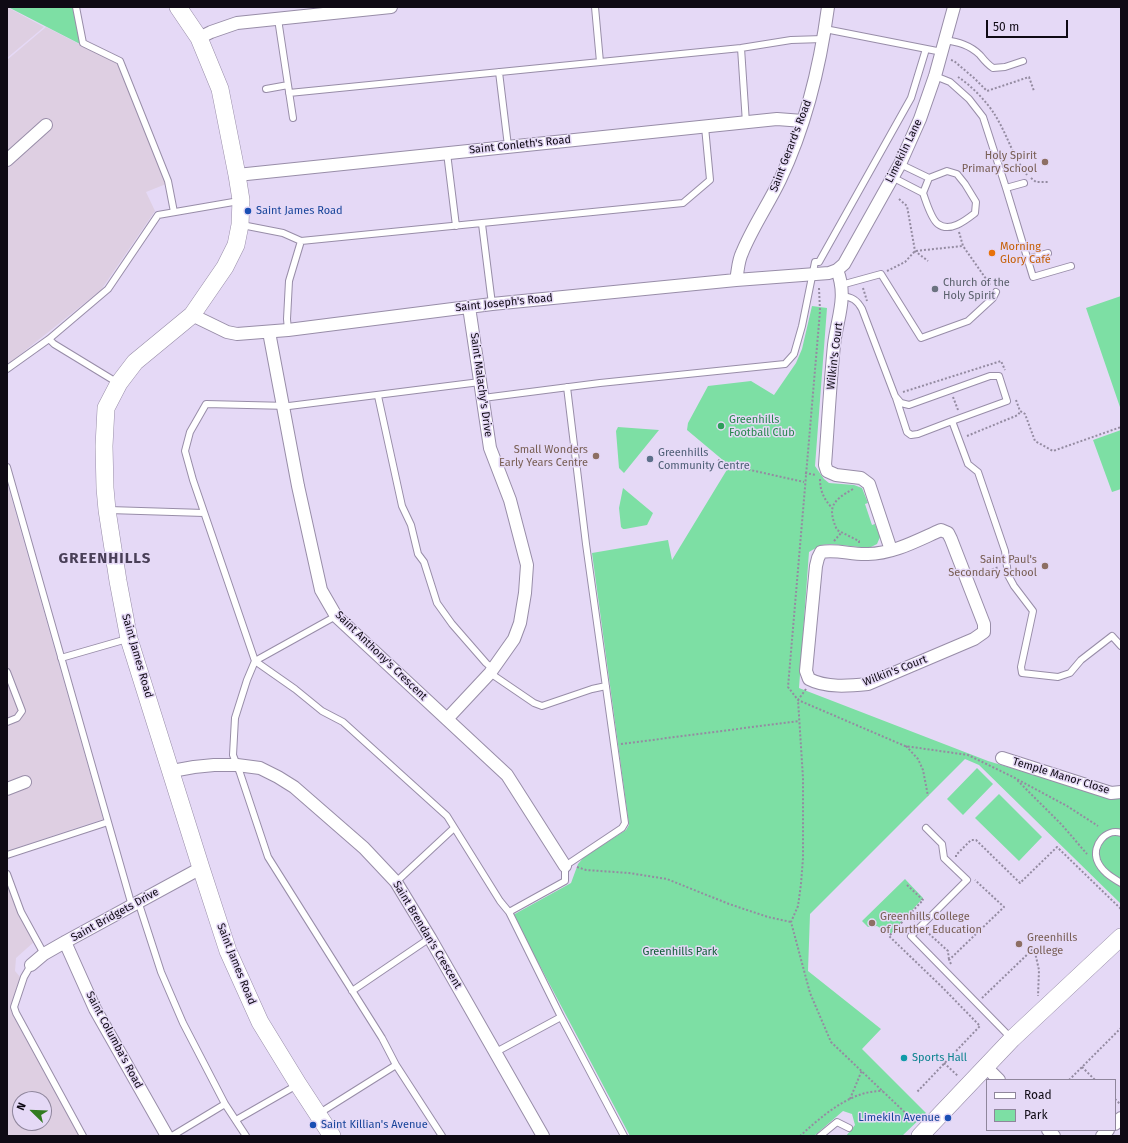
<!DOCTYPE html>
<html>
<head>
<meta charset="utf-8">
<style>
	body { margin:0 }
	#map { position:relative; width:1128px; height:1143px; overflow:hidden; background:#e5d9f6; font-family:"Fira Sans",sans-serif }
	canvas { display:block }
	.frame { position:absolute; inset:0; border:8px solid #0f0a14; pointer-events:none }
	.legend { position:absolute; left:986px; top:1079px; width:130px; height:52px; box-sizing:border-box; background:#e5d9f6; border:1px solid #8f869c; margin:0; padding:5px 7px; list-style:none; font-size:12px; color:#0f0a14 }
	.legend li { display:flex; align-items:center; gap:8px; height:20px }
	.legend b { width:20px; border:1px solid #8f869c }
	.north { position:absolute; left:12px; top:1091px; width:40px; height:40px; box-sizing:border-box; background:#e5d9f6; border:1px solid #8f869c; border-radius:50%; rotate:293deg; font-size:11px; font-weight:700; line-height:16px; text-align:center; color:#0f0a14 }
	.north::after { content:''; display:block; margin:auto; width:14px; height:18px; background:#327b20; clip-path:polygon(50% 0,100% 100%,50% 72%,0 100%) }
	.scale { position:absolute; left:986px; top:20px; width:82px; height:18px; box-sizing:border-box; border:2px solid #0f0a14; border-top:0; padding-left:5px; font-size:12px; line-height:14px; white-space:nowrap; color:#0f0a14; -webkit-text-stroke:3px #e5d9f6; paint-order:stroke }
</style>
</head>
<body>
<div id="map">
<canvas width="1128" height="1143"></canvas>
<div class="frame"></div>
<ul class="legend">
<li><b style="height:5px;background:#fff"></b>Road</li>
<li><b style="height:11px;background:#7ddfa4"></b>Park</li>
</ul>
<div class="north">N</div>
<div class="scale">50 m</div>
</div>
<script>
const ctx = document.querySelector('canvas').getContext('2d');
ctx.lineJoin = 'round';
function fillPath(path, color) {
  ctx.fillStyle = color;
  ctx.fill(path, 'evenodd');
}
function stroke(path, color, width, dash) {
  ctx.strokeStyle = color;
  ctx.lineWidth = width;
  ctx.lineCap = dash ? 'butt' : 'round';
  ctx.setLineDash(dash || []);
  ctx.stroke(path);
}
function label(font, color, halo, rows, align = 'center') {
  ctx.font = font + ' "Fira Sans",sans-serif';
  ctx.lineWidth = 3;
  ctx.setLineDash([]);
  ctx.textBaseline = 'middle';
  ctx.strokeStyle = halo;
  ctx.fillStyle = color;
  for (const [text, x, y, turn = 0] of rows) {
    ctx.save();
    ctx.translate(x, y);
    ctx.rotate((+turn || 0) * Math.PI / 180);
    ctx.textAlign = isNaN(turn) ? turn : align;
    if (halo) ctx.strokeText(text, 0, 0);
    ctx.fillText(text, 0, 0);
    ctx.restore();
  }
}
fillPath(new Path2D(`
	M7 7 44 27 7 58Z
	M46 27 118 64 166 184 146 192 155 211 101 290 7 365V60Z
	M7 483 103 819 7 851Z
	M7 882 35 941 16 958 15 971 21 978 11 1007 16 1021 80 1136H7ZM20 1099H44V1123H20Z`), '#decfe2');
fillPath(new Path2D(`
	M8 7H74L80 44Z
	M1121 296V410L1086 308Z
	M812 306 827 308 815 466 824 479 829 483 854 485 862 488 868 503 865 504 872 525 875 524 880 537 877 544 869 548 831 544 821 545 809 552 799 688 988 761 1111 798H1121V904L979 765 965 759 810 914 808 971 881 1029 862 1049 926 1113 902 1136H846L855 1125 852 1114 843 1111 814 1136H630L513 915 571 883 578 864 584 857 626 830 629 825 592 553 668 540 672 560 728 468 724 461 687 430 688 423 708 386 751 381 774 395 796 363 802 349Z
	M618 427 659 430 624 473 619 468 616 431Z
	M1121 430V489L1112 492 1093 440Z
	M623 488 653 513 647 525 625 529H623L621 527 619 508Z
	M977 768 993 784 963 815 947 799Z
	M999 794 1042 837 1019 861 975 818Z
	M905 879 923 898 890 935 877 926 868 927 862 921Z`), '#7ddfa4');
const lane = new Path2D(`
	M76 7 83 43 120 61 168 181 174 212
	M595 7 600 62
	M278 19 293 118
	M825 29 942 52
	M945 40C958 42 970 45 980 55 984 60 987 64 993 68L1005 67 1023 61
	M741 48 746 123
	M499 72 508 146
	M935 76 950 82 969 99 983 117 1006 188 1033 277 1071 266
	M266 89 288 85
	M289 93 741 48 791 40 823 39
	M447 153 456 226
	M892 177 923 193C926 201 931 219 938 224 950 233 966 220 975 213L976 202 965 184 957 174 947 171 929 178 900 164
	M1006 188 1024 183
	M923 193 929 178
	M482 224 492 304
	M242 225 283 233 301 241 683 203 710 180 705 127
	M1027 259 1048 253
	M841 285 881 274 921 338 968 321 993 298 996 292
	M842 296C852 297 857 300 862 309L895 396 901 403 909 405 990 376H999L1007 401 952 421 968 464 978 472 1005 551 1008 575 1014 586 1033 611 1021 667 1022 673 1058 677 1070 673 1081 660 1112 636 1121 646
	M288 330 287 319 289 281 301 241
	M49 339 54 344 118 383
	M7 369 49 339 108 289 158 215 239 201
	M480 382 289 406 206 404 190 432 185 451 193 480 255 661 295 689 322 711 343 722 447 816 500 901 509 912 565 881V866L622 828 625 823 586 544 567 387
	M378 396 402 506 411 525 418 554 424 562 437 603 452 624 486 663 493 669
	M483 398 600 383 785 364 794 354 802 326 815 262H819L911 98 926 49
	M896 398 907 432 911 435 918 434 952 421
	M7 467 108 822
	M109 510 204 513
	M336 616 255 661 247 680 235 718 233 755 240 773 268 857 382 1038 396 1065 442 1136
	M61 658 127 639
	M7 672 22 711 17 718 7 722
	M490 673 534 703 542 706 592 689 606 686
	M926 828 942 844 944 858 967 880 911 936 1011 1038
	M1121 833C1106 828 1092 845 1097 860 1101 871 1111 877 1121 883
	M7 855 108 822 132 906
	M7 874 21 912 44 954
	M396 882 454 828
	M138 901 161 972 183 1023 225 1104 246 1136
	M509 912 561 1017 624 1136
	M31 965 24 977 14 1007 16 1013 83 1136
	M352 991 430 938
	M496 1052 561 1017
	M318 1114 396 1065
	M236 1120 297 1085
	M172 1136 225 1104
	M820 1136 837 1122 849 1128`);
const street = new Path2D(`
	M199 38 211 32 237 23 391 7
	M7 160 46 125
	M237 175 777 119 803 121
	M837 270C848 297 837 318 834 345 830 385 828 425 825 465L827 471 836 475 861 478 869 484 891 550
	M736 280C738 271 738 261 742 253 752 228 768 205 780 180 806 125 820 67 828 7
	M192 315 227 332 237 334 288 330 492 304 736 280 829 273 837 270 844 264 900 164 920 119 935 76 954 7
	M269 332 298 486 321 590 336 616 507 775 565 866
	M941 530 948 533 951 539 984 624V632L974 639 868 684C849 686 826 688 809 679L806 671 816 566 818 558 821 552C837 549 852 555 868 554 893 554 918 540 941 530Z
	M447 719 490 673 514 639 520 623 525 593 527 565 510 500 490 448 469 307
	M1002 758 1111 793 1121 792
	M172 771 194 767 214 765H237L260 768 278 777 294 787 364 848 396 882 430 938 543 1136
	M7 789 25 782
	M65 942 95 1009 167 1136
	M31 965 44 954 65 942 201 868
	M986 1067 999 1080
	M1115 1124 1121 1118
	M1048 1130 1054 1136
	M1102 1136 1108 1130`);
const secondary = new Path2D(`
	M178 7 199 38 220 89 237 175 241 200 240 225 236 245 225 267 192 315 135 362 119 383 106 408 104 446 105 488 107 510 118 581 129 639 201 868 228 951 260 1022 298 1084 332 1136
	M920 1136 1012 1039 1121 937`);
stroke(lane, '#988da8', 8);
stroke(street, '#988da8', 14);
stroke(secondary, '#988da8', 18);
stroke(new Path2D(`
	M951 60 954 61 974 78 987 91 1029 77 1034 91
	M958 77C971 85 987 102 995 115 1007 134 1013 157 1027 175
	M1031 178 1036 182H1048
	M899 199 907 206 915 251 928 261
	M959 232 963 246 991 286
	M887 271 905 262 915 251 963 246
	M819 288 820 311 788 687 798 700 905 746 968 755 1013 777 1067 806 1098 826
	M863 288 867 301
	M903 392 1001 361 1005 370
	M953 397 958 410
	M1016 400 1020 411 1025 414 1035 441 1053 451 1121 427
	M967 436 1018 415 1020 412
	M718 460 728 465 804 482
	M805 473 816 475
	M820 479C820 491 824 499 832 508
	M853 489C832 501 827 507 837 530L859 541V544
	M834 541 841 533
	M976 571 990 570 999 567
	M806 689 798 700 803 778V858L801 884 798 906 791 922 810 993 831 1042 915 1122
	M621 744 799 721
	M906 746 918 759 923 770 928 796
	M1018 780V781L1062 825 1087 854
	M956 857V855L971 840H976L1020 883 1057 847 1121 909
	M577 867 586 870 629 873 667 879 729 904 768 917 791 922
	M907 885 923 900 889 936 942 987 980 1026 917 1092
	M909 915 915 921
	M926 931 948 951 949 960
	M951 964 949 960 1004 907 975 880
	M982 998 1034 948 1039 970 1038 996
	M944 1063 958 1076
	M1082 1067 1095 1080
	M1069 1080 1121 1028
	M850 1099 862 1070
	M1115 1099 1121 1105
	M800 1136C822 1116 851 1090 883 1091`), '#948ba1', 2, [2, 2]);
stroke(lane, '#fff', 6);
stroke(street, '#fff', 12);
stroke(secondary, '#fff', 17);
for (const [x, y, r, color] of [
	[1045,162,4,"#8d6e63"],
	[248,211,4,"#1a4fb4"],
	[992,253,4,"#e8710a"],
	[935,289,4,"#6b7280"],
	[721,426,4,"#2e9e5b"],
	[596,456,4,"#8d6e63"],
	[650,459,4,"#5c6f8a"],
	[1045,566,4,"#8d6e63"],
	[872,923,4,"#8d6e63"],
	[1019,944,4,"#8d6e63"],
	[904,1058,4,"#0f9aa8"],
	[948,1118,4,"#1a4fb4"],
	[313,1125,4,"#1a4fb4"]
]) {
  const dot = new Path2D();
  dot.arc(x, y, r, 0, 2 * Math.PI);
  ctx.fillStyle = color;
  ctx.fill(dot);
  stroke(dot, '#e5d9f6', 1.5);
}
label('11px', '#0f0a14', '#e5d9f6', [
	["Saint Conleth's Road",520,145,-6],
	["Saint Gerard's Road",791,146,-69],
	["Limekiln Lane",904,151,-64],
	["Saint Joseph's Road",504,303,-6],
	["Wilkin's Court",835,356,-83],
	["Saint Malachy's Drive",481,385,82],
	["Saint James Road",137,656,74],
	["Saint Anthony's Crescent",381,656,44],
	["Wilkin's Court",895,671,-21],
	["Temple Manor Close",1061,776,17],
	["Saint Bridgets Drive",115,915,-29],
	["Saint Brendan's Crescent",427,935,59],
	["Saint James Road",236,964,68],
	["Saint Columba's Road",114,1040,62]
]);
label('11px', '#785e54', '#e5d9f6', [
	["Holy Spirit",1037,156],
	["Primary School",1037,169],
	["Small Wonders",588,450],
	["Early Years Centre",588,463],
	["Saint Paul's",1037,560],
	["Secondary School",1037,573],
	["Greenhills College",880,917,"left"],
	["of Further Education",880,930,"left"],
	["Greenhills",1027,938,"left"],
	["College",1027,951,"left"]
], 'right');
label('11px', '#164399', '#e5d9f6', [
	["Saint James Road",256,211],
	["Limekiln Avenue",940,1118,"right"],
	["Saint Killian's Avenue",321,1125]
], 'left');
label('11px', '#c56008', '#e5d9f6', [
	["Morning",1000,247],
	["Glory Café",1000,260]
], 'left');
label('11px', '#5b616d', '#e5d9f6', [
	["Church of the",943,283],
	["Holy Spirit",943,296]
], 'left');
label('11px', '#27864d', '#e5d9f6', [
	["Greenhills",729,420],
	["Football Club",729,433]
], 'left');
label('11px', '#4e5e75', '#e5d9f6', [
	["Greenhills",658,453],
	["Community Centre",658,466]
], 'left');
label('11px', '#105b36', '#e5d9f6', [
	["Greenhills Park",680,952]
]);
label('11px', '#0d838f', '#e5d9f6', [
	["Sports Hall",912,1058]
], 'left');
ctx.letterSpacing = '1px';
label('bold 15px', '#493f57', '#e5d9f6', [
	["GREENHILLS",105,559]
]);
ctx.letterSpacing = '0px';
</script>
</body>
</html>
